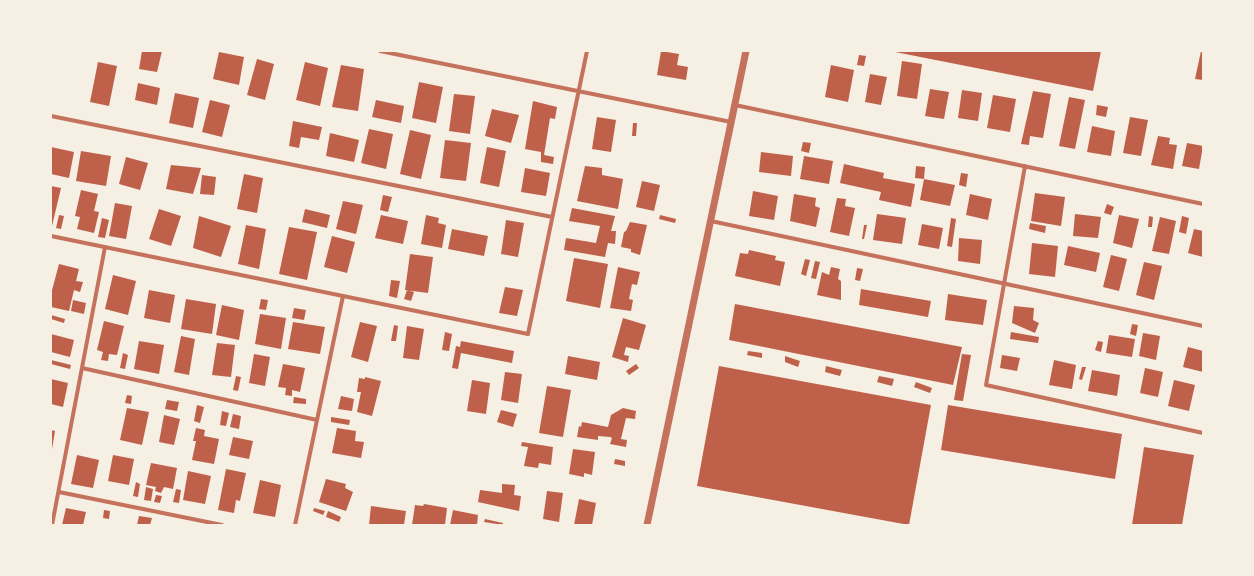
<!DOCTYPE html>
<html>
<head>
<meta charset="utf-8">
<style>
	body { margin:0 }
	#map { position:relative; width:1254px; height:576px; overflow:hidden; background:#f6efe4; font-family:Signika,sans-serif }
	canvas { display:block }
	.frame { position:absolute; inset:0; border:52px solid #f6efe4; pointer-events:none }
</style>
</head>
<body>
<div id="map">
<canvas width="1254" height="576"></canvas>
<div class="frame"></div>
</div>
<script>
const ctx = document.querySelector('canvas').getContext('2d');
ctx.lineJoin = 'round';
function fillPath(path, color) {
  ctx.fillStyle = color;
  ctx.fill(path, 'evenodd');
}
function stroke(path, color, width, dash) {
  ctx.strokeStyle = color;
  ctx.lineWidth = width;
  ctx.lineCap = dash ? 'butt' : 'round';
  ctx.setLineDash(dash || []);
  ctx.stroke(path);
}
fillPath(new Path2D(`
	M142 51H162L157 72 139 69Z
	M661 51 679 54 677 65 688 67 686 80 657 75Z
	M890 51H1101L1093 91Z
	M1201 51H1203V80L1195 79Z
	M219 52 244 57 239 85 213 79Z
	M859 55 866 56 864 66 857 65Z
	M257 59 274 64 265 100 247 95Z
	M902 61 922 64 917 99 897 96Z
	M98 62 117 66 109 106 90 102Z
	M305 62 328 68 320 106 296 100Z
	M341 65 364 69 358 111 332 107Z
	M831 65 854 70 848 102 825 97Z
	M870 74 887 77 881 105 865 102Z
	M419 82 443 87 436 123 412 118Z
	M138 83 160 88 157 105 135 100Z
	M930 89 949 92 944 119 925 116Z
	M962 90 982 93 978 121 958 118Z
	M1033 91 1051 94 1043 138 1030 136 1029 145 1021 144Z
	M175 93 199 98 193 128 169 123Z
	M454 94 475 96 470 134 449 131Z
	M993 95 1016 99 1010 132 987 128Z
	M1069 97 1085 100 1075 149 1059 146Z
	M210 100 230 105 222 137 202 132Z
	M376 100 404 106 401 123 372 117Z
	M533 101 557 107 555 119 550 118 544 155 554 157 553 164 541 162V152L525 149Z
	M1097 105 1108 107 1106 117 1096 115Z
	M492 109 519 115 511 143 485 136Z
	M597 117 616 120 611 152 592 149Z
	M1130 117 1148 120 1141 156 1123 153Z
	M293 121 322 127 319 140 301 137 299 148 289 146Z
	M633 123H637L636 136H632Z
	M1092 126 1115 131 1111 156 1087 152Z
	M369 129 393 134 386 169 361 163Z
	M410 130 431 135 421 179 400 174Z
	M330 133 359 140 354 162 326 156Z
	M1158 136 1170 138 1169 144 1177 145 1173 169 1151 165Z
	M445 140 471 143 466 181 440 178Z
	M803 142 811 143 809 153 801 151Z
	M1187 143 1203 146 1199 169 1182 166Z
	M51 147 74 152 69 178 51 174Z
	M487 147 506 151 499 187 480 183Z
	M81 151 111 156 106 186 76 181Z
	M761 152 793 156 791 176 759 172Z
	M804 156 833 161 829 184 800 179Z
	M126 157 148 163 140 190 119 184Z
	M844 164 884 173 883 178 915 184 911 207 879 200 881 192 840 183Z
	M171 165 201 168 193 194 166 189Z
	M585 166 602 168V175L623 179 618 209 577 201Z
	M916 166 925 167 924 179 915 178Z
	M525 168 550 173 546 196 521 192Z
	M961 173 968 174 966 187 959 185Z
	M244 174 263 178 257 213 237 209Z
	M202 175 216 177 214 195 200 194Z
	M924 179 955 185 950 206 920 200Z
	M642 181 660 185 654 211 636 207Z
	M51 186 61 188 52 226H51Z
	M81 190 98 194 94 211 99 212 94 233 77 229 80 217 75 216Z
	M753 191 778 196 774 220 749 216Z
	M1035 193 1065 197 1061 226 1031 221Z
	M794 194 816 198 815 206 820 208 816 227 790 221Z
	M970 194 992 199 988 220 966 215Z
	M383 195 392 197 388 212 380 210Z
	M837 198 846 199 845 206 855 208 849 236 830 232Z
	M343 201 363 205 356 234 336 229Z
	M115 203 132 206 126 239 109 236Z
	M1107 204 1114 207 1111 215 1104 213Z
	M572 208 615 216 611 231H616L615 244 608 243 605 257 564 250 566 238 596 243 600 226 569 221Z
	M159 209 181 216 171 246 149 239Z
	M305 209 330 215 327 228 302 222Z
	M877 214 906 218 902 244 873 240Z
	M1075 214 1101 217 1098 238 1073 236Z
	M59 215 64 216 61 229 56 228Z
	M381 215 408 221 403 244 375 238Z
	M426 215 439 218 438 223 446 225 442 248 421 244Z
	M660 215 676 219 675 223 659 219Z
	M1119 215 1139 219 1132 248 1113 243Z
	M199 216 231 226 221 257 193 248Z
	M1149 216 1153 217 1152 227H1148Z
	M1182 216 1189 218 1186 234 1179 232Z
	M1160 217 1176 221 1169 254 1152 251Z
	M102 218 109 220 105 238 98 237Z
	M951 218 956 219 952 247 947 246Z
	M506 220 524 223 518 257 501 254Z
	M630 222 647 225 640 255 631 252V249L621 247 624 232 626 231Z
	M1030 223 1046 226 1045 233 1029 229Z
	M922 224 943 228 939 249 918 245Z
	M246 225 266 229 259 269 238 264Z
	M864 225H867L864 239H862Z
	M289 227 317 232 307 280 279 274Z
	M452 229 488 236 484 256 448 249Z
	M1194 229 1203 231V257L1188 253Z
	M332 236 355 242 347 273 324 267Z
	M959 238 982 240 980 264 958 261Z
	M1032 243 1058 246 1055 277 1029 274Z
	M1068 246 1100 253 1096 272 1064 265Z
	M749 250 776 256 775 260 785 262 780 286 735 276 740 253 748 254Z
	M410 254 433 257 428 293 405 290Z
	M1111 255 1127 259 1119 291 1103 287Z
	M574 258 608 264 600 308 566 301Z
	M805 259 810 260 806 276 801 274Z
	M815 261 820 262 816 279 811 278Z
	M1144 262 1162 266 1154 300 1136 295Z
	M59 264 79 269 76 281 83 282 80 292 74 290 69 311 51 307V294Z
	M618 267 640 272 637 285 632 284 629 299 633 300 631 311 610 308Z
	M831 267 840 269 838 279 841 281V300L817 295 822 272 829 275Z
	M857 268 863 269 860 281 855 280Z
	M113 275 136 281 128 315 105 309Z
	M391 280 400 281 397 298 389 296Z
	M505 287 523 290 517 316 499 313Z
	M861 289 931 301 928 317 859 305Z
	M149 290 175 295 170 323 144 318Z
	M407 290 414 292 411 301 404 299Z
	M948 294 987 300 983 325 945 320Z
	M186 299 216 304 212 334 181 329Z
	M261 299 268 300 266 310 259 309Z
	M73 300 86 303 84 314 71 311Z
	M735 304 962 347 953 385 729 340Z
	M222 305 244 310 239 340 216 335Z
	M1014 306 1034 308 1033 320 1039 323 1035 333 1012 323Z
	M294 308 306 310 304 320 292 318Z
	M260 314 286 318 281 349 255 344Z
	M51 315 65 319 64 323 51 319Z
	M623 318 646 325 639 350 626 347 624 355 629 356 628 362 612 357Z
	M104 321 124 326 117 355 109 354 108 361 101 360 103 352 97 350Z
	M293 322 325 327 320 354 288 349Z
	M360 322 377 326 368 362 351 357Z
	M1132 324 1138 325 1136 336 1130 334Z
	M394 325 398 326 396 341H391Z
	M407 326 424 329 419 360 403 358Z
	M445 332 452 334 449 351 442 350Z
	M1011 332 1039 337 1038 343 1010 339Z
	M1143 333 1160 336 1156 360 1139 356Z
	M51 334 74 340 70 357 51 352Z
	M1109 335 1135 339 1132 357 1106 353Z
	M181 336 195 339 189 375 174 372Z
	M139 341 164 345 159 374 134 369Z
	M461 341 514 351 512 363 461 353 458 369 452 368 456 346 460 347Z
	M1098 341 1103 342 1101 352 1095 350Z
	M217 343 235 345 231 377 212 375Z
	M1188 347 1203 351V372L1183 367Z
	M748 351 762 353V358L747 355Z
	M123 353 128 355 125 369 120 368Z
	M254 354 270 357 265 386 249 383Z
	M962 354 971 355 963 401 954 400Z
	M1002 355 1020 358 1017 371 1000 368Z
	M568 356 600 362 597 380 565 374Z
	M785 356 800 361 798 367 785 362Z
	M51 360 71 365 70 369 51 364Z
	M1054 360 1076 365 1072 389 1049 385Z
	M283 364 305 368 300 392 292 390V396L285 395 286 388 278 387Z
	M636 364 639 368 629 375 626 371Z
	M719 366 931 405 909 525 697 486Z
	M826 366 842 370 840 376 825 372Z
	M1082 367H1086L1082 380 1079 379Z
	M1145 368 1163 372 1158 397 1140 393Z
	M1092 370 1120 375 1117 396 1088 391Z
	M505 372 522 374 518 403 501 400Z
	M236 376 241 377 238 391 233 390Z
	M879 376 894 379 892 386 877 382Z
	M365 377 381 381 372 416 357 412 361 392H357L359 378 365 379Z
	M51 379 68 383 63 407 51 404Z
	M472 380 490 383 486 414 467 411Z
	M1174 380 1195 385 1189 411 1168 406Z
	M916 382 932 388 930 393 914 387Z
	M547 386 571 390 563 437 539 433Z
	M127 395 132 396 131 404 125 403Z
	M341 396 354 399 352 411 338 409Z
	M294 397 306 399V404L293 403Z
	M167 400 179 402 177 411 165 409Z
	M197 405 204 407 200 423 194 421Z
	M948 405 1122 434 1115 479 941 450Z
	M127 408 149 412 142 445 120 440Z
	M623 408 636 411 635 419 626 418 621 439 627 440 626 447 610 444 612 438 610 437 598 436V440L577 437 579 426 581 427 582 422 608 427 611 415Z
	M501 410 517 414 513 427 497 422Z
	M222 411 229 413 226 426 220 425Z
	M233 414 241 416 239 429 230 427Z
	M164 415 180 419 174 445 159 442Z
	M331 417 350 420 349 425 331 422Z
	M196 428 205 430 204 436 219 439 214 464 192 460 196 441H193Z
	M337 428 356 431 355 441 364 442 361 458 332 453Z
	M51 430 55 431 52 449H51Z
	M233 437 253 441 249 459 229 455Z
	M522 442 553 447 551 465 539 463 538 468 524 466 528 447 521 446Z
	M1144 447 1194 455 1182 525H1132Z
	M573 449 595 452 592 475 584 473V477L569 474Z
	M77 455 99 460 93 488 71 484Z
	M113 455 134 459 129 485 108 481Z
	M615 459 625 461V466L614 464Z
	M151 463 177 468 173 489 164 487 161 493 155 491 156 487 146 485Z
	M226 469 246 473 240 501 236 500 234 513 218 510Z
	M188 471 211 476 205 504 183 500Z
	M326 479 346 484 345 488 353 492 346 511 319 502Z
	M260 480 281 485 275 517 253 513Z
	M136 482 140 484 138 497 133 496Z
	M502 484 515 485 514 495 521 496 519 511 478 502 480 490 502 493Z
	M146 487 153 489 151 501 144 500Z
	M176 489 181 490 179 503 173 502Z
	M547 491 563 493 559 522 543 519Z
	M156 495 162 496 160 503 154 502Z
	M579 499 596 503 592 525H574Z
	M424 504 447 508 445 525H412L415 505 423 506Z
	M371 506 406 511 404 525H369Z
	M66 508 86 512 83 525H62Z
	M314 508 325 511 323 515 313 511Z
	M104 510 110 511 109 519 103 518Z
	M453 510 478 515 477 525H450Z
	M328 511 341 517 339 522 326 517Z
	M139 516 152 518 150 525H137Z
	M485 519 503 523V525L484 522Z`), '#bf614a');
stroke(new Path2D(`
	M380 51 731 122
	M735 105 1203 204
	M51 116 552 217
	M1025 166 986 385 1203 433
	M711 221 1203 326
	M51 236 528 334 587 51
	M82 368 317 420
	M59 492 222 525
	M52 525 105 247
	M295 525 343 296`), '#c5725c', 4);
stroke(new Path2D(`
	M647 525 746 51`), '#c5725c', 7);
</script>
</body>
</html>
